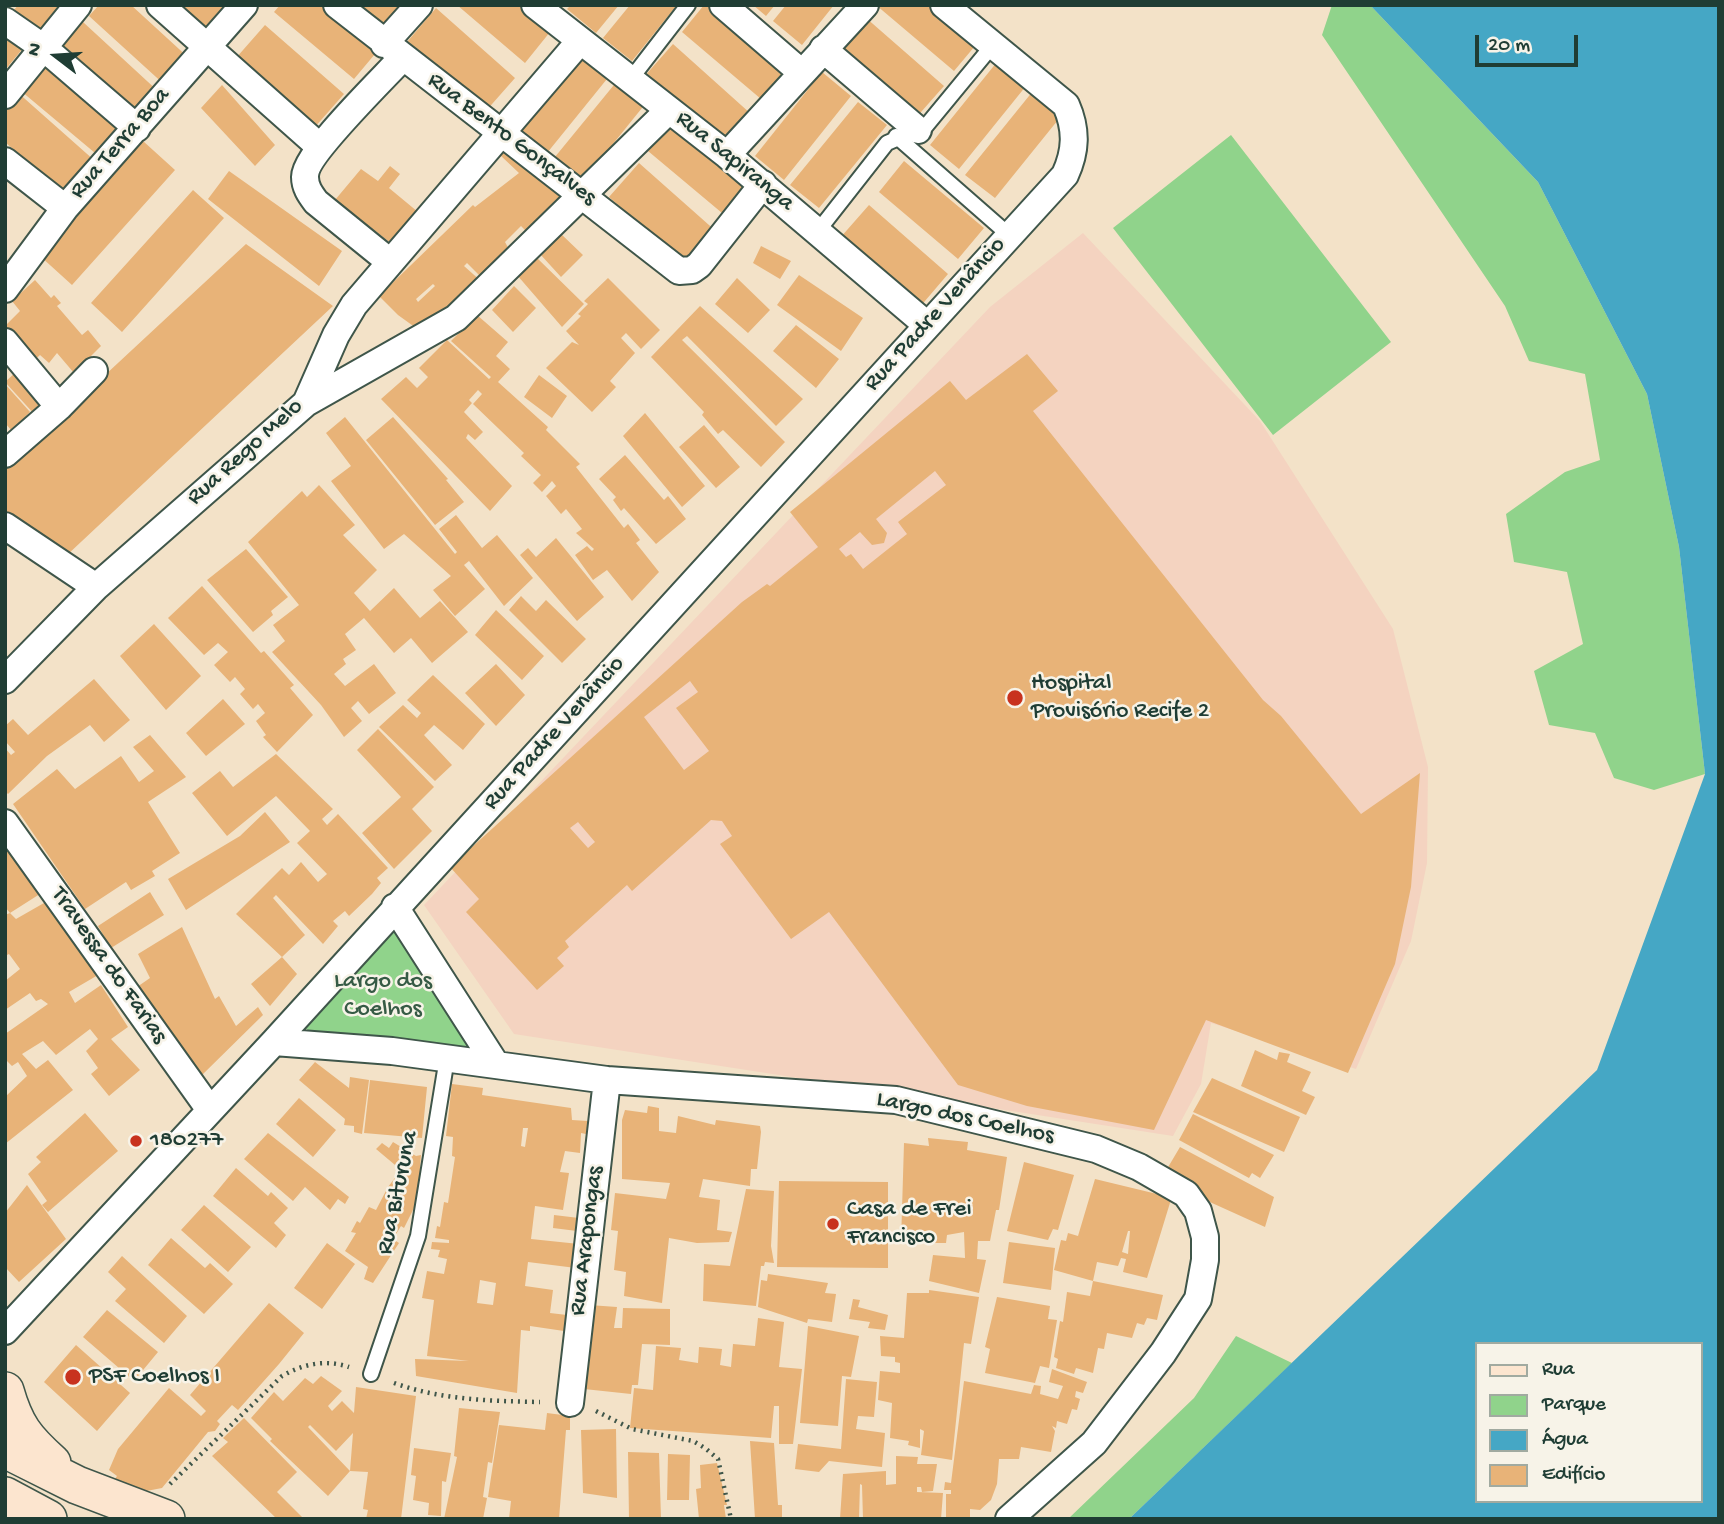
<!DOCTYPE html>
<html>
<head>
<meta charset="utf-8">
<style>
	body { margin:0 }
	#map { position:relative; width:1724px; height:1524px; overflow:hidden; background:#f3e2c8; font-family:"Gochi Hand",sans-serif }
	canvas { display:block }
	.frame { position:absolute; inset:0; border:7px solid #1f3d34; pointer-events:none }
	.legend { position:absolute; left:1475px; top:1342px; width:228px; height:161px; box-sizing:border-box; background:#f7f3e8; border:2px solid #a1aaa0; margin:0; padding:9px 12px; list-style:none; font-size:21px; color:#1f3d34 }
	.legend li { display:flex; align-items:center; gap:14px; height:35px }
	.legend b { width:35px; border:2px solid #a1aaa0 }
	.north { position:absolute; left:21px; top:21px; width:70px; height:70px; -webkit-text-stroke:5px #f7f3e8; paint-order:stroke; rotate:287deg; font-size:19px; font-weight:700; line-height:28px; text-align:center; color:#1f3d34 }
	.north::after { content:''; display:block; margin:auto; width:24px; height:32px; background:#1f3d34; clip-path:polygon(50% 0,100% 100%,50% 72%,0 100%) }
	.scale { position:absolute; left:1475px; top:35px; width:103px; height:32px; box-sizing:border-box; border:4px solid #1f3d34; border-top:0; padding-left:9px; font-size:21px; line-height:24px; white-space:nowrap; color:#1f3d34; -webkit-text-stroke:5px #f7f3e8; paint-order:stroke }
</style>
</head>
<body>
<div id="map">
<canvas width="1724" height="1524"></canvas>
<div class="frame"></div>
<ul class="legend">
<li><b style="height:9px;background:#fce5cf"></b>Rua</li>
<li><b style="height:19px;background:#90d38b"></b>Parque</li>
<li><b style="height:19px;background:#45a7c5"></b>Água</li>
<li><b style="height:19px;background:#e8b378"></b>Edifício</li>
</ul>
<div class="north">N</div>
<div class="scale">20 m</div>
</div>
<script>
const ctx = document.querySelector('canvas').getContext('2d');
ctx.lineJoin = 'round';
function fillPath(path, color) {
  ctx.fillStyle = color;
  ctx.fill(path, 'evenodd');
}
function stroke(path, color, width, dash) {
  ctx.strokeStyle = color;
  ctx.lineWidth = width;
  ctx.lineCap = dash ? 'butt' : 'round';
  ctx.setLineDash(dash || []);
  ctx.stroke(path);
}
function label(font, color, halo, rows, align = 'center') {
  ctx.font = font + ' "Gochi Hand",sans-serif';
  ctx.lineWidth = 5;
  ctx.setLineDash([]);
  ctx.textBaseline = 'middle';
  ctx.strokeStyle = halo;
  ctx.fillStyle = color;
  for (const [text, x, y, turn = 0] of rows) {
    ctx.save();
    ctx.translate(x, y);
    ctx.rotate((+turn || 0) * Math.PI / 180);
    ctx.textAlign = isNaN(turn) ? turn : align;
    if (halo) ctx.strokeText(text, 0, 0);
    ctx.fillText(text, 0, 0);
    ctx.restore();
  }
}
fillPath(new Path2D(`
	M1083 233 1260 421 1393 629 1428 767 1427 863 1411 941 1356 1069 1211 1023 1201 1084 1173 1136 514 1034 424 905 990 307Z`), '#f4d3c0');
fillPath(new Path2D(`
	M1332 5H1370L1538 182 1647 394 1679 547 1705 774 1654 790 1614 778 1595 733 1549 725 1534 671 1583 644 1567 572 1514 562 1506 514 1565 472 1600 460 1585 374 1529 361 1505 306 1322 35Z
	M1231 135 1391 342 1273 435 1113 228Z
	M388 916 483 1049 446 1056 320 1037 290 1020Z
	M1236 1336 1292 1363 1129 1519H1068L1194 1398Z`), '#90d38b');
fillPath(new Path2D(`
	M1370 5H1719V1519H1129L1597 1070 1705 774 1679 547 1647 394 1538 182ZM1477 1344H1701V1501H1477Z`), '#45a7c5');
fillPath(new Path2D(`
	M18 5H66L40 37 11 14Z
	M99 5H131L191 60 167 87 89 16Z
	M164 5H232L206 42Z
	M280 5H328L380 48 354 79 274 12Z
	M360 5H406L385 28Z
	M457 5H518L550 32 525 63Z
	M571 5H619L596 33 567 9Z
	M630 5H677L632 61 603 38Z
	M704 5H713L787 68 761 99 682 32Z
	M753 5H775L766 16Z
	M786 5H834L802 45 773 21Z
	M876 5H938L980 40 954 71Z
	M436 8 515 78 485 112 407 42Z
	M865 17 944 86 914 120 836 50Z
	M83 22 160 93 136 120 58 50Z
	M265 25 344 94 314 128 236 58Z
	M5 32 24 47 5 70Z
	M673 44 751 114 722 148 643 78Z
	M582 50 611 74 543 158 514 134Z
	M47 60 126 127 101 158 21 91Z
	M997 62 1026 86 959 169 930 145Z
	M822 72 851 96 784 180 755 156Z
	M618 80 646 103 579 186 550 163Z
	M222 85 275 145 255 166 201 108Z
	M16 91 95 161 65 195 5 142V104Z
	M1033 91 1062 115 995 198 965 175Z
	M858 102 887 125 819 208 790 185Z
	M674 120 753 187 728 218 648 151Z
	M143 141 175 170 72 285 40 256Z
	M513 143 566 200 532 237 521 226 505 242 512 255 483 279 467 263 464 266 482 282 423 333 398 315 379 296 473 205 475 207 519 173 500 155ZM433 284 435 286 418 302 416 299Z
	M904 161 984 228 958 259 879 192Z
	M639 163 718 233 688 267 609 197Z
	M390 166 400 174 389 188 418 212 392 244 335 200 361 169 378 181Z
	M229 171 342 251 319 286 208 199Z
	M193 190 224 218 122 332 91 303Z
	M869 205 948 274 919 308 840 238Z
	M560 233 583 255 561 277 540 254Z
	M246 244 333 306 66 556 5 514V468Z
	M761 246 791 261 780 279 753 263Z
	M536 257 584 304 562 327 517 275Z
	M799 275 863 318 841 351 777 305Z
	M608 278 660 330 641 349 626 333 621 338 635 353 610 381 616 387 592 412 546 368 572 342 579 345 566 331 581 316 578 314 588 304 584 301Z
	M737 278 770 310 748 333 715 304Z
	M35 280 51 298 54 295 61 303 57 306 82 335 88 330 101 346 74 373 57 353 49 363 40 355 28 366 5 337V326L20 311 12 301Z
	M514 286 536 308 513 332 492 310Z
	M700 306 803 399 776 426 687 336 682 340 785 442 761 467 723 430 718 434 702 415 704 412 651 357Z
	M477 315 508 342 496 356 510 369 498 382 548 427 546 430 580 464 576 467 624 528 628 524 640 540 636 543 659 572 632 601 607 570 593 580 575 555 587 546 592 551 594 549 576 533 582 529 566 509 561 514 546 496 556 486 552 481 542 492 533 483 541 475 521 456 524 453 473 404 482 394 478 390 469 400 472 403 464 412 483 432 475 440 468 434 466 438 512 486 490 511 381 399 406 377 417 388 428 377 419 368 447 340 489 379 491 377 451 341Z
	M796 325 839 359 816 388 773 351Z
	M1027 354 1058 391 1033 411 1263 700 1281 716 1361 814 1420 773 1411 887 1395 964 1348 1073 1206 1020 1154 1130 1027 1106 958 1085 829 912 791 939 720 844 732 836 722 821 711 820 632 891 627 885 565 941 569 947 557 958 564 966 537 990 466 912 479 899 450 867 742 602 767 584 770 586 818 547 790 512 950 381 966 400ZM935 471 946 485 898 522 907 534 863 569 851 554 846 557 839 549 860 532 872 545 884 543 887 533 876 519ZM690 681 698 692 676 708 709 751 684 770 644 717ZM578 822 595 842 588 848 570 828Z
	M16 372 47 403 35 415 5 382Z
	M539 375 567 396 552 418 524 397Z
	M5 384 30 412 12 431 5 423Z
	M645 413 705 486 682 507 623 436Z
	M345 417 455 554 457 552 439 529 456 515 482 548 497 535 533 578 504 606 469 561 464 565 485 589 455 616 433 590 451 576 404 534 384 549 331 481 351 466 326 433Z
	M393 417 448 479 446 480 464 502 435 525 366 440Z
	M704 425 740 467 716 488 679 447Z
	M625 455 664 500 668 496 686 519 656 544 624 508 621 511 613 500 616 497 599 479Z
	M319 485 355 525 343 535 377 570 354 593 370 611 394 588 420 618 440 601 468 632 432 663 411 638 394 653 364 618 345 634 356 650 343 659 346 664 334 674 345 686 374 664 396 693 369 714 358 701 351 708 362 721 344 737 321 705 272 652 285 641 273 625 299 605 248 542 302 491 307 497Z
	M556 538 604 597 577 621 520 555 528 548 536 557Z
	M246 549 288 597 271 611 273 615 253 632 207 580Z
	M202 586 261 653 264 651 294 685 290 688 313 715 277 752 263 737 266 735 256 721 265 713 258 704 253 709 240 694 245 689 235 677 230 682 214 665 228 652 218 643 204 655 168 618Z
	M521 596 536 611 546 600 586 639 562 663 509 610Z
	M496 610 544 656 522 680 475 635Z
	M154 624 201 676 166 710 120 656Z
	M496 664 525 695 496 726 465 693Z
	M433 675 485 724 463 750 434 725 424 735 452 765 435 781 379 727 403 705 417 718 421 713 407 700Z
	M94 679 130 720 104 742 90 725 47 756 8 794 5 791V748L11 755 15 752 5 741V726L13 719 28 735Z
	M223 699 245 724 206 756 186 733Z
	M378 729 434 787 412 809 432 831 394 869 362 833 401 797 357 750Z
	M150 735 186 777 148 802 180 853 152 871 155 876 131 890 126 882 85 909 13 804 57 769 75 789 121 756 139 782 154 771 133 747Z
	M276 754 333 809 322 819 327 825 338 814 388 868 377 878 381 883 372 894 349 916 345 911 333 921 338 926 323 944 276 895 273 898 305 935 282 957 236 914 282 868 289 875 301 862 318 882 327 874 297 843 310 831 276 796 227 836 192 793 220 771 233 787Z
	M265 812 290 842 186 910 168 879 240 836Z
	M5 839 43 892 10 913 5 907Z
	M150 892 164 915 111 948 98 926Z
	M51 899 98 975 69 992 75 1003 101 985 128 1027 111 1039 140 1070 109 1096 91 1074 98 1068 86 1051 98 1039 90 1029 56 1055 43 1041 22 1054 36 1069 48 1060 73 1090 5 1144V1097L27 1076 18 1062 12 1066 5 1059V1034L48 1004 41 999 36 1001 30 993 5 1010V981L20 969 9 954 5 956V915L10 913 16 919Z
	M182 927 215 999 219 996 236 1026 258 1007 263 1015 201 1076 137 987 150 978 138 954Z
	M282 957 297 974 270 1006 251 984Z
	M1255 1050 1277 1060 1279 1052 1290 1054 1287 1062 1311 1072 1302 1091 1315 1097 1306 1115 1241 1086Z
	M315 1062 349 1088 350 1077 369 1080 362 1134 354 1132V1126L344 1125 345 1119 299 1080Z
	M1212 1078 1300 1117 1284 1152 1193 1112Z
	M370 1080 427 1087 422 1138 364 1133Z
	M452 1084 483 1088 482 1095 571 1108 572 1120 588 1121 586 1134 581 1133 580 1153 565 1151 560 1172 569 1173 563 1210 535 1206 531 1239 579 1244 576 1268 528 1262 525 1286 553 1290 550 1313 567 1315 564 1331 530 1326V1331L521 1330 517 1393 416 1376 415 1359 469 1361 427 1356 434 1300 422 1298 427 1271 444 1274 447 1259 438 1257 440 1250 431 1249 432 1242 449 1243V1240L435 1238 437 1226 440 1227 444 1202 448 1203 455 1157 452 1156 453 1137 446 1136ZM523 1128H528L525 1147 521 1146ZM480 1280 496 1283 493 1305 477 1303Z
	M299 1098 336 1130 313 1157 276 1124Z
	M648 1106 659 1108V1131L676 1133 678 1116 715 1125 716 1120 760 1126 761 1132 757 1169H751L750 1186 703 1179 699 1197 720 1200 717 1230 732 1232 729 1242 697 1243 669 1238 662 1303 624 1296 626 1272 614 1270 618 1231 611 1230 615 1193 666 1199 670 1183 622 1179V1120L625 1110 647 1113Z
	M85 1113 118 1151 48 1212 42 1205 47 1201 28 1174 41 1162 36 1157Z
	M1193 1114 1274 1155 1260 1178 1252 1173 1249 1178 1179 1140Z
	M268 1133 349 1197 345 1204 338 1199 330 1210 305 1187 293 1201 244 1159Z
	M928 1138 968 1142 967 1150 1007 1157 999 1210H996L990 1241H978L977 1259 986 1260 979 1293 929 1281 933 1255 965 1258 964 1232 947 1235 946 1243H901L904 1143 929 1146Z
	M393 1142 416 1156 421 1155 420 1167 424 1169 416 1204 404 1228 401 1226 393 1239 399 1243 373 1283 364 1279 368 1267 345 1251 356 1233 351 1232 357 1221 360 1223 369 1207 376 1210 388 1187 401 1170 376 1149 382 1143 389 1148Z
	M1180 1147 1274 1197 1265 1227 1212 1203 1164 1174Z
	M1024 1162 1074 1175 1058 1230 1053 1229 1048 1240 1007 1231Z
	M236 1168 268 1196 271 1192 288 1208 274 1223 286 1235 276 1248 213 1196Z
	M1095 1179 1157 1194 1159 1189 1173 1193 1147 1278 1123 1272 1126 1259 1121 1258 1118 1266 1097 1262 1093 1281 1163 1295 1157 1320 1147 1318 1144 1325 1137 1323 1132 1338 1107 1333 1104 1349 1098 1348 1093 1373 1076 1368 1074 1374 1056 1368 1058 1359 1054 1357 1060 1321 1063 1322 1067 1292 1090 1296 1093 1281 1054 1270 1061 1240 1066 1241 1068 1233 1078 1236ZM1128 1231H1130L1128 1254 1122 1252Z
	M779 1181 888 1182V1268L777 1267Z
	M27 1185 66 1239 19 1282 5 1267V1213Z
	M746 1189 774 1191 771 1246 774 1263 765 1262 764 1266H761L756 1306 703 1301 704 1264 730 1266Z
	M204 1205 251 1247 228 1272 181 1230Z
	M554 1215 579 1218 577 1231 553 1228Z
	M171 1238 205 1268 210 1263 233 1284 204 1314 148 1265Z
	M1009 1242 1055 1248 1051 1290 1003 1283Z
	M327 1243 355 1264 322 1309 294 1288Z
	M122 1256 187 1316 164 1343 115 1301 126 1289 108 1272Z
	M768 1274 828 1283 825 1293 836 1294 832 1322 808 1319 807 1323 758 1307 761 1280 767 1281Z
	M929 1290 979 1297 971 1344 964 1343 952 1460 921 1455 924 1431 920 1429V1448L908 1445 909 1441 890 1438 892 1403 878 1400 880 1371 900 1373V1363L895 1362V1357L881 1356 880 1336 904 1338 907 1293H929Z
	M997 1297 1050 1306 1048 1319 1057 1320 1049 1368 1040 1366 1035 1383 985 1373 990 1349 985 1347Z
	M853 1299 860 1300 858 1307 888 1315 885 1330 868 1328 870 1322 849 1319Z
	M269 1303 304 1333 279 1364 238 1410 232 1405 217 1421 220 1424 215 1431 208 1432 162 1488 136 1493 115 1479 117 1476 109 1470 118 1449 169 1388 201 1416 206 1411 190 1395Z
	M589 1305 617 1307 614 1328H622L623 1308 670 1309V1345L642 1344 638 1385H632L631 1394 584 1389Z
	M107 1310 158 1352 134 1381 83 1337Z
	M758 1318 784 1322 779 1367 802 1369 793 1444H779V1406H774L771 1438 630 1428 634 1388 653 1390 656 1346 681 1348 679 1360 698 1363 699 1347 722 1349 720 1365 731 1367 733 1344 755 1346Z
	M808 1326 859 1336 851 1377 842 1376 838 1426 800 1423Z
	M76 1345 130 1393 97 1431 44 1382Z
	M1052 1369 1087 1382 1083 1393 1076 1391 1075 1397 1080 1399 1077 1410 1072 1409 1067 1424 1057 1421 1056 1428 1052 1426 1055 1431 1051 1452 1021 1447 1019 1459H999L997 1484 991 1500 980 1510 970 1509V1519H946V1494H951V1490H944L945 1482 951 1483 964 1381 1031 1394 1034 1385 1041 1386 1040 1394 1058 1399 1063 1386 1049 1382Z
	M321 1376 342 1391 328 1406 332 1411 342 1401 354 1413 356 1387 416 1396 401 1519H366L368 1510 363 1509 368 1472 350 1471 353 1433 336 1451 310 1425 308 1427 350 1471 328 1496 270 1441 272 1439 251 1418 274 1392 283 1401 305 1378 313 1384Z
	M846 1379 877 1382 874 1417 858 1416 856 1429 885 1433 882 1467 829 1461 819 1472 795 1469 798 1444 841 1449Z
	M459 1408 500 1412 492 1463 488 1462 483 1497 487 1498 483 1519H444L457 1457 454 1456Z
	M547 1413 570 1416V1430H566L559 1519H509L511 1501 488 1497 499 1425 545 1430Z
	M244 1418 297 1472 277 1492 304 1519H277L212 1456 228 1442 223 1438Z
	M616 1429 617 1498 583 1493 581 1430Z
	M750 1441 774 1443 778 1505H782V1519H755Z
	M414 1448 451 1453 446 1482 442 1481 441 1516 428 1515 429 1503 413 1500 416 1476 411 1475Z
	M628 1452 659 1453 661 1519H629Z
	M668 1454 690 1455 689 1500H667Z
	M896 1456 918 1457 917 1464H937L933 1491 922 1492 921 1487H917V1492L943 1493 941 1519H863L862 1485 860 1484 859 1519H840L843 1474 886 1471V1485L896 1484Z
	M717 1463 727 1505H724L726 1519H699L696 1489 701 1488 700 1465Z`), '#e8b378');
const lane = new Path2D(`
	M630 80 688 5
	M896 136 1009 235
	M818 231 887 143 926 126 992 46
	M371 1374 418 1236 447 1058`);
const street = new Path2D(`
	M160 5 320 147
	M337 5 679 271 692 270 699 265 763 184
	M535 5 727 155 927 325
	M723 5 802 73
	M5 21 44 48 137 128
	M384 44 419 5
	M823 49 918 130
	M5 95 78 5
	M727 155 865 5
	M5 161 65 208
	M390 262 316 202C310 194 305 187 305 177 304 155 384 78 402 58
	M5 289 65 208 244 5
	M5 342 59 407
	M306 403 456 318 669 110
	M5 454 59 407 94 371
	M5 526 96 587
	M5 680 96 587 306 403 336 335 354 305 580 41
	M5 823 210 1110
	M395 907 495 1063
	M274 1042 392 1051 607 1080 896 1100 1096 1149 1139 1167 1186 1194 1198 1211 1205 1237V1260L1198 1299 1163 1353 1094 1443 1009 1519
	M5 1331 274 1042 1065 175C1076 151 1077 130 1066 105L944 5
	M570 1403 607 1080`);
const secondary = new Path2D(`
	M5 1391C15 1426 25 1439 52 1463
	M5 1449 77 1485 166 1519
	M5 1496 48 1519`);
stroke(lane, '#3f564a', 18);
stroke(street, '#3f564a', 30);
stroke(secondary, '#3f564a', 40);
stroke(new Path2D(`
	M394 1383C442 1400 489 1401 540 1402
	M596 1411 632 1429 693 1441 705 1448 718 1459 731 1519
	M170 1484 282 1376C303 1364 325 1359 349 1367`), '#3f564a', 4.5, [2, 5]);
stroke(lane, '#fff', 14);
stroke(street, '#fff', 26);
stroke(secondary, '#fce5cf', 37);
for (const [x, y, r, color] of [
	[1015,698,9,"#c8321e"],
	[136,1141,7,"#c8321e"],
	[833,1224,7,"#c8321e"],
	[73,1377,9,"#c8321e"]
]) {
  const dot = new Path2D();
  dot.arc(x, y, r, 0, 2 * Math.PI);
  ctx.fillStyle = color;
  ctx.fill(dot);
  stroke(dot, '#f7f3e8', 2.5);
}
label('24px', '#1f3d34', '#f7f3e8', [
	["Rua Bento Gonçalves",511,140,37],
	["Rua Terra Boa",121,144,-49],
	["Rua Sapiranga",734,162,39],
	["Rua Padre Venâncio",936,315,-48],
	["Rua Rego Melo",246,453,-42],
	["Rua Padre Venâncio",555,734,-48],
	["Travessa do Farias",108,966,55],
	["Largo dos Coelhos",965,1119,12],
	["Rua Bituruna",399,1193,-78],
	["Rua Arapongas",588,1241,-83]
]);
label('24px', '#1f3d34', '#f7f3e8', [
	["Hospital",1031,684],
	["Provisório Recife 2",1031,712],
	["180277",150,1141],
	["Casa de Frei",847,1210],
	["Francisco",847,1238],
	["PSF Coelhos I",89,1377]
], 'left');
label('24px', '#365b45', '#f7f3e8', [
	["Largo dos",383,982],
	["Coelhos",383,1010]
]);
</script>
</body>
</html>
